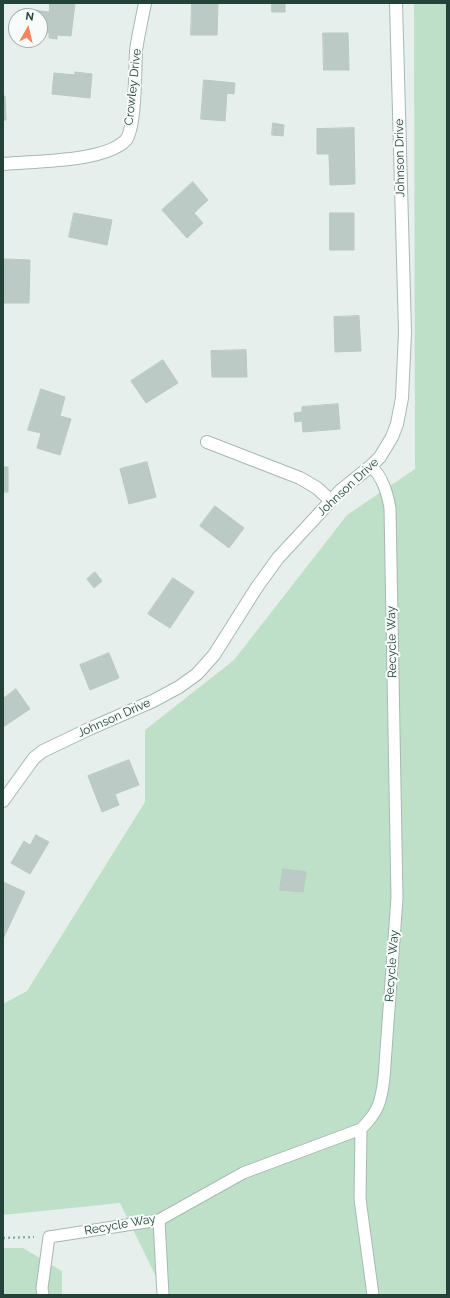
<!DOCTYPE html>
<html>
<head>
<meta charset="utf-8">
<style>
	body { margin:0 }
	#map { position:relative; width:450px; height:1298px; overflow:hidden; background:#e6efeb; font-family:Raleway,sans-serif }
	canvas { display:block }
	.frame { position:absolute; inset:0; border:4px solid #24423a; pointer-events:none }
	.north { position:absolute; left:8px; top:8px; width:40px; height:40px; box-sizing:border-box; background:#f7fbf9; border:1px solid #a3b1ad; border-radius:50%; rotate:8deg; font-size:11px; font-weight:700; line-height:16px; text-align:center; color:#24423a }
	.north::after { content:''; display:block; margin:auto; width:14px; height:18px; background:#f4845f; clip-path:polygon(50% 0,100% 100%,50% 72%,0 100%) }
</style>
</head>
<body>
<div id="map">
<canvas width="450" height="1298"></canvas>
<div class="frame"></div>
<div class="north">N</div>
</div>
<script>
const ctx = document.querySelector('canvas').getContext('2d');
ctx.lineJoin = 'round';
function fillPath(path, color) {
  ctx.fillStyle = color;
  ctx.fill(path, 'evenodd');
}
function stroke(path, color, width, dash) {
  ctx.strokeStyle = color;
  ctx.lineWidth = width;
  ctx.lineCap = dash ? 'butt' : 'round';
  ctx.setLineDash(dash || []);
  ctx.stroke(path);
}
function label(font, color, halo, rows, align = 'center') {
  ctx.font = font + ' Raleway,sans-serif';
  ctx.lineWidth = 4;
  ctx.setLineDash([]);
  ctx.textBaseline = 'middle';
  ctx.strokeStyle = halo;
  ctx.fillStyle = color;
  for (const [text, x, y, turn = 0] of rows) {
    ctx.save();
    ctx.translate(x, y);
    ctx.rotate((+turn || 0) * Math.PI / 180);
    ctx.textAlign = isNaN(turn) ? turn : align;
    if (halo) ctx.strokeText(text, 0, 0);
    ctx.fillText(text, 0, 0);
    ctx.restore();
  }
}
fillPath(new Path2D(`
	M414 3H447V1295H165L120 1203 3 1215V1004L27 991 145 802V730L234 660 347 515 415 469Z
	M3 1248H23L62 1271V1295H3Z`), '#bfe0c8');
const building = new Path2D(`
	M50 3H75L71 36 57 35V39L49 38V33L40 32V16H32L33 10 49 12Z
	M192 3H218L217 35H191Z
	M272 3H285V12H272Z
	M323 33H348L349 70H324Z
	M75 72 92 74 90 98 52 94 54 73 75 75Z
	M204 80 235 83 234 94 227 93 225 121 201 119Z
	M3 96H5L6 120H3Z
	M273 123 284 125 283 136 272 135Z
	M354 128 355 184 330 185 329 154H317V129Z
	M193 182 208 200 194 213 203 223 187 238 162 210Z
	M74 213 112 220 107 245 69 237Z
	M330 213H354V250H330Z
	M4 259 30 260 29 303H3Z
	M359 316 361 351 335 352 334 317Z
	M246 350 247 377H212L211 351Z
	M163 360 178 383 146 403 131 381Z
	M41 389 65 397 60 416 71 419 60 455 37 448 41 433 28 430Z
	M338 404 340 429 303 432 302 421 295 422 294 413 302 412V407Z
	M147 462 156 497 129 504 120 469Z
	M3 467H8V492H3Z
	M215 506 244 528 229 548 200 526Z
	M95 572 102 581 94 588 87 579Z
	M173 578 194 592 170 628 148 614Z
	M109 653 119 678 90 690 80 665Z
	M16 689 30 709 3 727V699Z
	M129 760 139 785 115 794 119 805 102 812 88 776Z
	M36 835 49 842 30 874 11 863 24 841 30 845Z
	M283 869 306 872 303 892 280 890Z
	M3 882 25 892 3 939Z`);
fillPath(building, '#bbcac4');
stroke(building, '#b8c9c2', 1);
const service = new Path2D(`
	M361 1129 360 1199 373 1295
	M159 1220 163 1295
	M43 1295 42 1288 49 1237 159 1220 243 1173 361 1129C378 1112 381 1103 384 1078L397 898 390 508C387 492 383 478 371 466`);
const minor = new Path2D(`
	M3 164C34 161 103 162 125 141 136 131 135 68 136 51 138 35 142 19 145 3
	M207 442 300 478 317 488 330 500
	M3 801 34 758 43 751 89 729 153 701 179 687 197 674 214 655 257 587 278 558 340 491 371 466 380 457 392 437 397 424 402 398 405 332 396 3`);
stroke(service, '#a8b8b2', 13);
stroke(minor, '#a8b8b2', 14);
stroke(new Path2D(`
	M3 1238 34 1237`), '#86b3a5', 2.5, [2, 3]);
stroke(service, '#fff', 11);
stroke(minor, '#fff', 12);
label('12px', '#24423a', '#f7fbf9', [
	["Crowley Drive",133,87,-84],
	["Johnson Drive",400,158,-91],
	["Johnson Drive",348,487,-43],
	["Recycle Way",392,642,-91],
	["Johnson Drive",114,718,-24],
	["Recycle Way",392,966,-86],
	["Recycle Way",120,1225,-10]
]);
</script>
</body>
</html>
